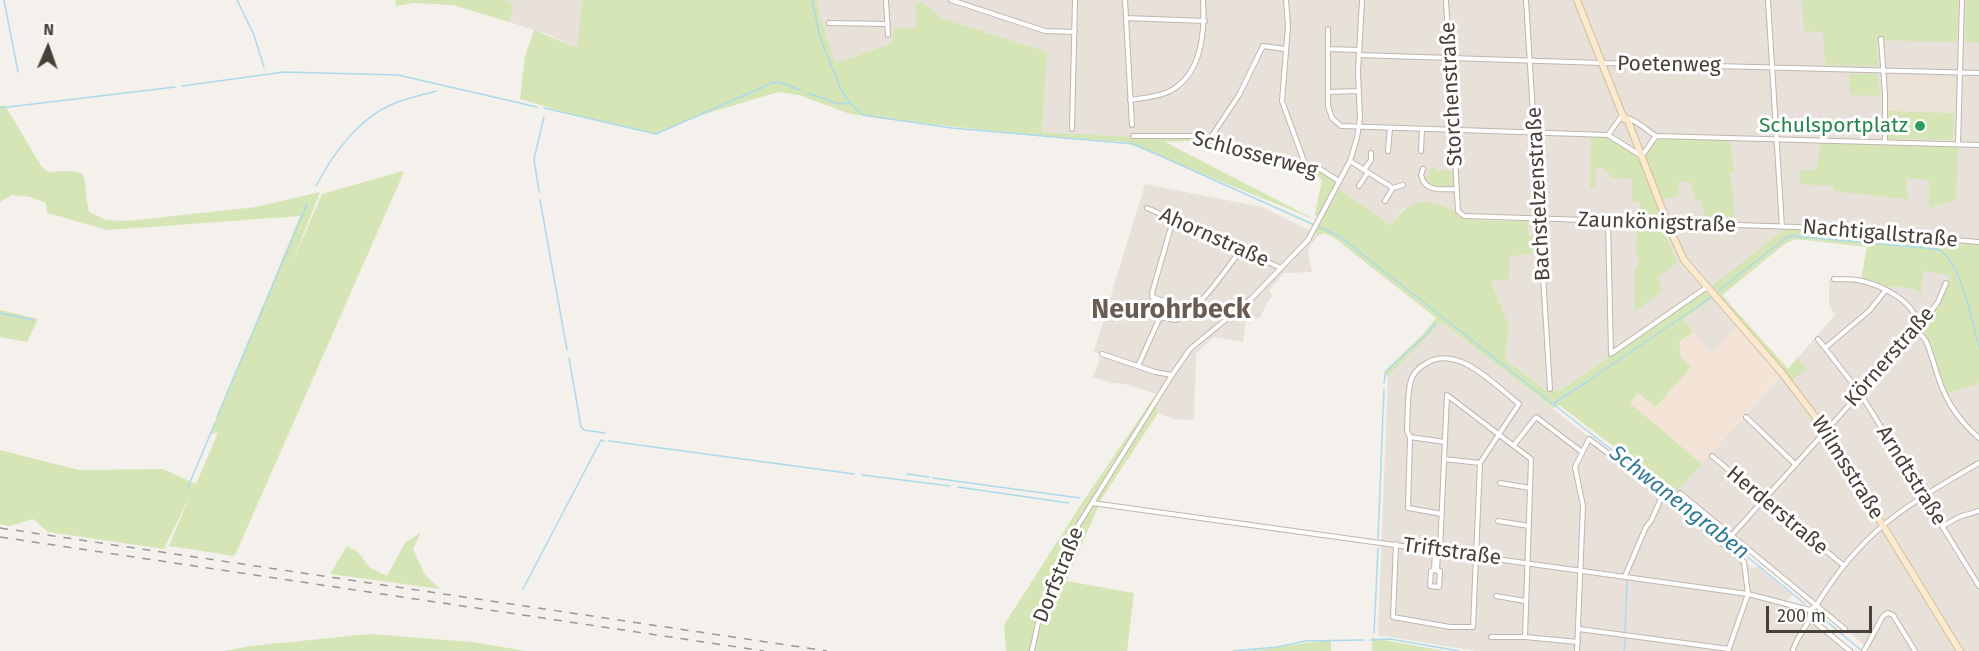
<!DOCTYPE html>
<html>
<head>
<meta charset="utf-8">
<style>
	body { margin:0 }
	#map { position:relative; width:1979px; height:651px; overflow:hidden; background:#f4f0eb; font-family:"Fira Sans",sans-serif }
	canvas { display:block }
	.north { position:absolute; left:18px; top:18px; width:60px; height:60px; -webkit-text-stroke:4px #fff; paint-order:stroke; rotate:2deg; font-size:16px; font-weight:700; line-height:24px; text-align:center; color:#484039 }
	.north::after { content:''; display:block; margin:auto; width:21px; height:27px; background:#484039; clip-path:polygon(50% 0,100% 100%,50% 72%,0 100%) }
	.scale { position:absolute; left:1766px; top:606px; width:106px; height:27px; box-sizing:border-box; border:3px solid #484039; border-top:0; padding-left:8px; font-size:18px; line-height:21px; white-space:nowrap; color:#484039; -webkit-text-stroke:4px #fff; paint-order:stroke }
</style>
</head>
<body>
<div id="map">
<canvas width="1979" height="651"></canvas>
<div class="north">N</div>
<div class="scale">200 m</div>
</div>
<script>
const ctx = document.querySelector('canvas').getContext('2d');
ctx.lineJoin = 'round';
function fillPath(path, color) {
  ctx.fillStyle = color;
  ctx.fill(path, 'evenodd');
}
function stroke(path, color, width, dash) {
  ctx.strokeStyle = color;
  ctx.lineWidth = width;
  ctx.lineCap = dash ? 'butt' : 'round';
  ctx.setLineDash(dash || []);
  ctx.stroke(path);
}
function label(font, color, halo, rows, align = 'center') {
  ctx.font = font + ' "Fira Sans",sans-serif';
  ctx.lineWidth = 6;
  ctx.setLineDash([]);
  ctx.textBaseline = 'middle';
  ctx.strokeStyle = halo;
  ctx.fillStyle = color;
  for (const [text, x, y, turn = 0] of rows) {
    ctx.save();
    ctx.translate(x, y);
    ctx.rotate((+turn || 0) * Math.PI / 180);
    ctx.textAlign = isNaN(turn) ? turn : align;
    if (halo) ctx.strokeText(text, 0, 0);
    ctx.fillText(text, 0, 0);
    ctx.restore();
  }
}
fillPath(new Path2D(`
	M504 0H582L577 49 550 35 509 22 514 5Z
	M817 0H1979V292L1947 250 1788 228 1722 295 1788 369 1835 315 1829 305V279L1861 280 1886 287 1910 288 1920 294 1923 271 1949 275V284L1945 292 1979 335V651H1870L1855 637 1819 609 1817 611 1731 537 1675 493 1779 378 1736 328 1711 354 1683 320 1712 299 1705 291 1559 391 1545 390 1505 359 1509 326 1491 281 1509 256 1528 237 1527 221 1466 218 1454 211 1403 209 1390 225 1345 195 1339 189 1337 183 1320 170 1209 142 1042 132 1046 52 941 18 923 2 915 3 917 28 892 30 893 35 890 44 835 63 818 8Z
	M1145 184 1262 207 1319 235 1310 246 1308 254 1312 272 1284 273 1269 290 1272 296 1267 303 1260 318 1246 319 1243 342 1214 337 1196 354 1194 420 1173 419 1158 413 1156 394 1129 385 1108 382 1093 377 1101 356 1094 351Z
	M1440 321 1737 552 1745 559 1750 568 1758 567 1792 595 1786 602 1811 611 1815 614 1814 617 1854 651H1475L1378 635 1388 376 1431 333Z`), '#e8e1d9');
fillPath(new Path2D(`
	M1736 328 1779 377 1702 464 1629 403 1638 393 1657 407 1681 357 1679 342 1693 332 1711 353Z`), '#f4e4d8');
fillPath(new Path2D(`
	M1885 75 1956 79 1954 142 1886 141 1888 94Z`), '#ece3d6');
fillPath(new Path2D(`
	M396 0H504L514 5 509 22 453 5 414 3 395 6Z
	M582 0H817L818 8 835 63 890 44 893 35 892 29 916 28 915 2H923L941 18 1047 52 1042 132 1133 137 1190 138 1320 170 1337 183V188L1390 225C1409 202 1422 196 1450 209 1456 212 1461 217 1467 218 1478 222 1513 220 1528 221V236L1538 235 1540 254 1509 256V279L1491 281 1509 326 1505 359 1545 390 1559 391 1704 291 1712 299 1683 320 1693 332 1679 342 1681 357 1691 367 1656 407 1638 393 1630 403 1702 464 1675 493 1559 405 1553 408 1440 321 1431 333 1388 376 1383 373 1424 333 1436 318 1336 239 1324 233 1319 235 1314 232 1320 222 1315 214 1322 180 1315 175 1290 171 1275 164 1252 160 1187 141 1165 142 1316 220 1124 142 1030 135 884 119 850 114 799 95 778 92 692 118 656 134 571 114 520 99 525 56 534 30 577 48Z
	M1802 0H1958L1957 42 1877 40 1878 66 1825 65 1823 32 1804 31Z
	M1966 0H1979V43L1965 42Z
	M1849 74H1878L1880 96 1850 95Z
	M5 105 41 166 48 172C97 169 80 172 89 212L106 220 127 221 256 207 320 192 291 265 322 194 403 171 404 172 236 553 234 556 169 546 191 493 164 549 48 532 33 519 10 526 0 524V450L79 470 163 469 196 484 218 433 210 434 300 216 108 230 47 213 46 203 30 197 12 195 0 202V106Z
	M1887 111 1954 113 1953 140 1886 139Z
	M1591 135 1608 136 1636 157 1646 154 1657 138 1730 139 1734 173H1729L1733 193 1735 225 1707 224 1701 201 1696 200 1690 182H1678L1679 196 1663 200 1660 216 1641 213 1639 202 1632 201V179L1611 178 1608 172 1600 167 1596 169 1595 188H1590Z
	M1820 142 1958 146 1956 200 1929 208V180L1907 178 1906 193 1909 200 1835 191 1833 186 1800 184 1799 171 1817 169Z
	M1436 168 1438 172 1446 169 1454 172 1453 186 1432 187 1424 183V178L1429 175V169Z
	M1637 227H1662L1677 262 1658 278 1662 291 1634 313 1635 267H1638L1639 257 1636 256Z
	M1786 228 1979 244V383L1946 394 1928 342 1918 332 1949 284V275L1923 271 1921 294 1910 288 1886 287 1861 280 1867 247 1796 239 1786 243 1722 295 1788 369 1797 358 1807 369 1792 380 1712 286Z
	M0 310 38 319 27 342 0 337Z
	M1156 394 1158 413 1102 498 1066 581 1134 593 1127 651H1006L1004 625 1078 509Z
	M421 532 413 549 425 575 440 589 330 574 347 546 359 553 369 567 387 576 405 543Z
	M369 634 472 642 526 651H224L251 646Z
	M1372 638 1445 651H1372Z
	M1331 640V651H1248Z`), '#d6e5b6');
stroke(new Path2D(`
	M4 0 18 72
	M237 0 254 35 264 67
	M812 0 820 37 841 90 850 103 863 115 952 128 1134 144 1339 236 1599 440 1669 493 1805 604
	M182 86 284 72 398 75 537 107
	M807 93 839 104 849 103
	M0 108 175 87
	M544 108 656 134 772 83 779 82 800 90
	M316 186C333 153 360 117 395 103 408 98 422 95 436 91
	M539 192 534 159 544 117
	M540 200 567 350
	M1718 291 1786 238 1792 236 1936 249C1960 255 1973 326 1979 347
	M0 313 33 320
	M569 358 581 427 584 430 605 433
	M1384 383 1386 371 1426 335 1435 324
	M1554 403 1585 383 1710 298
	M217 417 307 204
	M609 441 854 474
	M907 474 929 477
	M862 475 950 486
	M933 478 1080 498
	M188 487 215 423
	M958 487 1069 503
	M1378 538 1384 389
	M523 589 601 440 604 441
	M1818 614 1862 651
	M1625 631 1627 580
	M1374 633 1378 548
	M1370 640 1390 639 1459 651
	M1233 651 1277 647 1306 641 1364 640
	M1624 651 1625 638`), '#acdaec', 1.5);
const street = new Path2D(`
	M886 0 888 35
	M951 0 1045 31 1075 32
	M1125 0 1132 125
	M1286 0 1288 26 1282 101 1305 164
	M1446 0 1458 211 1464 216 1798 227 1979 242
	M1526 0 1550 389
	M1768 0 1782 227
	M1126 18 1205 21
	M829 23 888 24
	M1328 29V106L1332 118 1341 126 1608 135
	M1881 39 1885 94V142
	M1328 49 1359 50
	M1359 55 1602 63 1979 73
	M1328 92 1359 91
	M1130 100C1143 98 1157 97 1168 92 1202 76 1205 32 1203 0
	M1072 129 1075 0
	M1608 135 1621 117C1633 117 1645 129 1656 136
	M1608 135 1640 155 1644 153 1656 136
	M1133 136H1193L1320 169 1339 181
	M1656 136 1979 145
	M1209 140 1239 95 1263 46 1285 49
	M1958 144 1962 0
	M1388 151 1390 128
	M1421 151 1422 129
	M1350 161 1393 188 1385 201
	M1423 169 1421 175C1425 193 1442 189 1457 189
	M1364 170 1371 160V153
	M1359 186 1368 172
	M1393 188 1403 185
	M1147 208 1281 268
	M1608 222 1611 354
	M1834 279C1843 280 1854 278 1862 281 1883 286 1916 302 1918 326
	M1152 297 1190 309
	M1160 317 1176 320C1199 310 1225 271 1240 251
	M1160 317 1157 314 1152 293 1173 220
	M1915 332 1922 336 1926 341C1933 357 1936 374 1943 390 1951 409 1964 425 1979 438
	M1818 339 1860 393 1979 586
	M1825 348 1869 311 1886 290
	M1612 353 1707 287
	M1102 354 1155 372 1172 375
	M1138 366 1160 317
	M1746 417 1795 464
	M1410 437 1445 442
	M1514 445 1536 417 1582 452
	M1712 456 1843 565
	M1444 459 1480 463
	M1500 483 1530 488
	M1680 493 1845 629
	M1092 503 1748 594 1810 610
	M1498 521 1529 526
	M1943 526 1959 517 1979 511
	M1732 535 1915 332 1938 302 1946 283
	M1396 544 1393 617 1450 627H1473L1480 463 1519 404C1496 386 1458 344 1427 363 1419 367 1412 374 1410 384 1407 399 1408 415 1407 431L1410 437 1408 508 1442 514
	M1435 550 1434 570 1431 571 1430 586 1439 587 1440 571H1437L1438 550
	M1440 550 1447 395 1531 459 1525 637
	M1625 576 1646 527 1651 521 1663 494
	M1496 596 1525 601
	M1810 610 1816 606C1861 531 1905 506 1979 463
	M1810 618 1850 651
	M1579 629 1729 649
	M1491 637H1525L1578 642
	M1032 651 1039 618 1077 527 1172 375 1190 349 1252 298 1308 240 1350 161 1357 138 1360 118 1358 72 1362 0
	M1577 651 1583 506 1575 467 1589 439 1663 494 1744 562 1748 594 1728 651
	M1793 651C1795 636 1812 625 1810 610
	M1864 651 1883 616 1888 613 1893 615 1915 651`);
const secondary = new Path2D(`
	M1577 0 1624 119
	M1624 116 1628 121 1671 232 1684 260 1782 373 1820 423 1960 651`);
stroke(street, '#bfb6ae', 6);
stroke(secondary, '#d4bf9f', 8);
stroke(street, '#fff', 4);
stroke(secondary, '#fbeace', 6);
stroke(new Path2D(`
	M0 528 827 651
	M0 537 764 651`), '#989898', 1.5, [8, 8]);
for (const [x, y, r, color] of [
	[1920,126,6,"#2e9e5b"]
]) {
  const dot = new Path2D();
  dot.arc(x, y, r, 0, 2 * Math.PI);
  ctx.fillStyle = color;
  ctx.fill(dot);
  stroke(dot, '#fff', 2);
}
label('21px', '#484039', '#fff', [
	["Poetenweg",1669,65,1],
	["Storchenstraße",1452,94,-93],
	["Schlosserweg",1255,155,15],
	["Bachstelzenstraße",1539,194,-93],
	["Zaunkönigstraße",1657,223,2],
	["Nachtigallstraße",1880,234,5],
	["Ahornstraße",1214,238,24],
	["Körnerstraße",1890,357,-49],
	["Wilmsstraße",1847,468,58],
	["Arndtstraße",1911,476,58],
	["Herderstraße",1777,511,40],
	["Triftstraße",1452,552,8],
	["Dorfstraße",1059,575,-68]
]);
label('21px', '#27864d', '#fff', [
	["Schulsportplatz",1908,126]
], 'right');
label('italic 22px', '#327a96', '#fff', [
	["Schwanengraben",1679,503,38]
]);
label('bold 27px', '#6a5c51', '#fff', [
	["Neurohrbeck",1171,310]
]);
</script>
</body>
</html>
